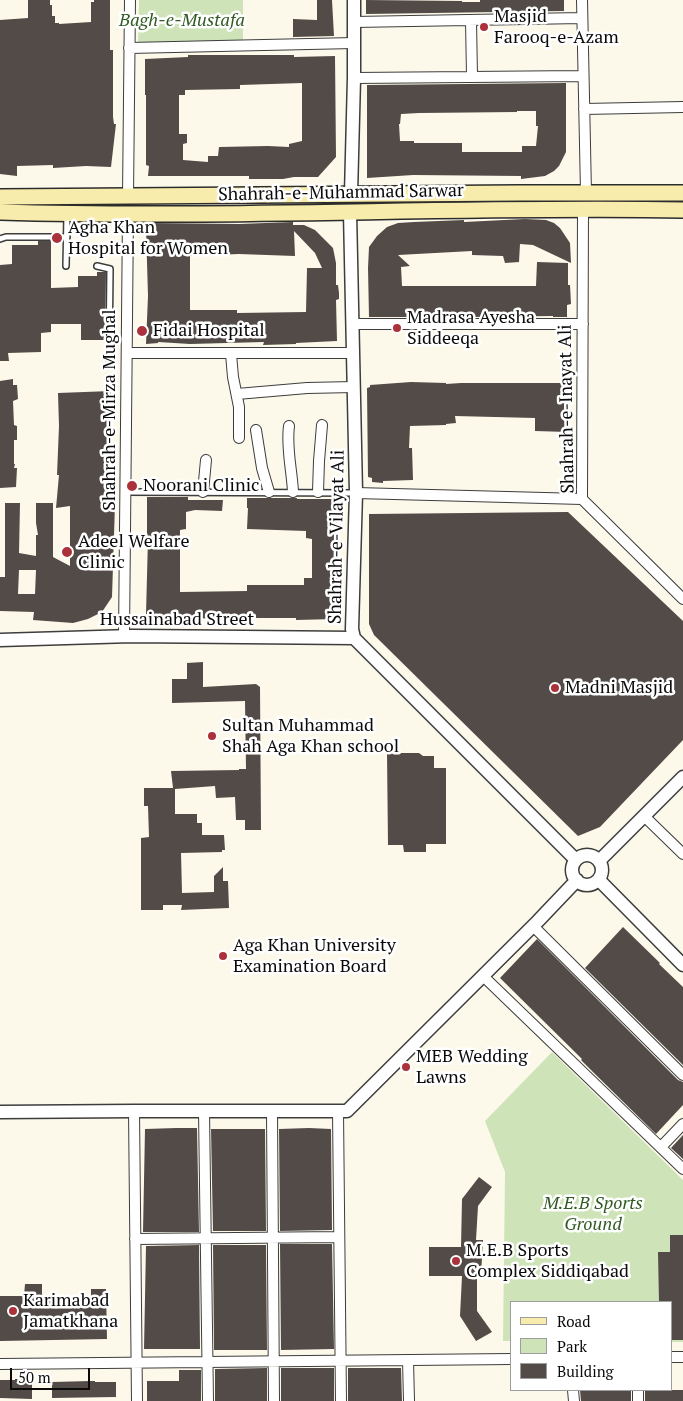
<!DOCTYPE html>
<html>
<head>
<meta charset="utf-8">
<style>
	body { margin:0 }
	#map { position:relative; width:683px; height:1401px; overflow:hidden; background:#fdf9ea; font-family:"PT Serif",serif }
	canvas { display:block }
	.legend { position:absolute; left:510px; top:1301px; width:162px; height:90px; box-sizing:border-box; background:#fff; border:1px solid #9d9d9d; margin:0; padding:6px 9px; list-style:none; font-size:15px; color:#0a0a0a }
	.legend li { display:flex; align-items:center; gap:10px; height:25px }
	.legend b { width:25px; border:1px solid #9d9d9d }
	.scale { position:absolute; left:10px; top:1368px; width:80px; height:22px; box-sizing:border-box; border:2px solid #0a0a0a; border-top:0; padding-left:6px; font-size:15px; line-height:18px; white-space:nowrap; color:#0a0a0a; -webkit-text-stroke:4px #fff; paint-order:stroke }
</style>
</head>
<body>
<div id="map">
<canvas width="683" height="1401"></canvas>
<ul class="legend">
<li><b style="height:6px;background:#f7ecab"></b>Road</li>
<li><b style="height:14px;background:#cfe3b8"></b>Park</li>
<li><b style="height:14px;background:#524b48"></b>Building</li>
</ul>
<div class="scale">50 m</div>
</div>
<script>
const ctx = document.querySelector('canvas').getContext('2d');
ctx.lineJoin = 'round';
function fillPath(path, color) {
  ctx.fillStyle = color;
  ctx.fill(path, 'evenodd');
}
function stroke(path, color, width, dash) {
  ctx.strokeStyle = color;
  ctx.lineWidth = width;
  ctx.lineCap = dash ? 'butt' : 'round';
  ctx.setLineDash(dash || []);
  ctx.stroke(path);
}
function label(font, color, halo, rows, align = 'center') {
  ctx.font = font + ' "PT Serif",serif';
  ctx.lineWidth = 5;
  ctx.setLineDash([]);
  ctx.textBaseline = 'middle';
  ctx.strokeStyle = halo;
  ctx.fillStyle = color;
  for (const [text, x, y, turn = 0] of rows) {
    ctx.save();
    ctx.translate(x, y);
    ctx.rotate((+turn || 0) * Math.PI / 180);
    ctx.textAlign = isNaN(turn) ? turn : align;
    if (halo) ctx.strokeText(text, 0, 0);
    ctx.fillText(text, 0, 0);
    ctx.restore();
  }
}
fillPath(new Path2D(`
	M139 0H243V41L138 44Z
	M552 1052 683 1180V1342H672V1302H512V1341H503L505 1172 485 1121Z`), '#cfe3b8');
fillPath(new Path2D(`
	M28 0H50V5H52V16H55V23H59V24L91 22V2H94V0H110V50H113V117L114 124H116L111 167 86 166 53 168V165L17 166V176L0 174V20L28 18Z
	M317 0H332L334 36 293 37V19L317 20Z
	M366 0 462 1V2H480V0H564V11L366 14Z
	M188 55H294V57L335 56 336 157 318 177H294L283 179H249V176H148L149 166 146 165V95H145V59L188 57ZM302 83V141L289 144V147L268 146 219 147 218 156H208V162L183 160V144L187 143V134H179V95H185V90L240 89V85Z
	M566 83V152L559 166 554 171 545 176 521 179V176L413 175 367 178V85ZM517 111H536V126H538L536 146H522V152H462V143H414V141H400L399 124H400L401 114 419 113 517 112Z
	M525 219 546 220 554 223 560 228 570 243 571 263 533 245 520 244 519 262 505 263 503 256 472 255V251L398 255 410 266 401 267 402 286H536L537 262 568 263V285H570L571 304 567 305V317H553V316L471 317V315L437 317H369L368 268 369 247 377 236 387 227 398 223 414 222 464 220V222Z
	M293 222V225H304L315 230 333 248 336 263V285H338L339 293V299L336 300 337 341 296 343V344L263 345 264 342 190 344 158 342V343L146 344 148 296 146 228H148V225H151V223L239 224ZM294 231 315 253 322 268H307L306 312 237 313V310H190V256L239 254 295 256Z
	M38 241H51V288L78 287V276H97V272H106L105 340H81V324H51V332L41 333V352L8 353 9 361H0V265L12 264V245H38Z
	M13 379V385H17L18 399 13 401 14 425 17 426V440H14V464H15L14 468H17L16 487 0 488V381Z
	M411 382 446 383V384L461 383H565V385L568 386V432L535 431V418L455 416 456 423 446 424V425L410 426 409 448H412L413 480 383 481V483L372 482V478L368 477 367 388 370 387V385Z
	M111 391 109 436H111L112 483H113L112 504H115L112 597 102 612 88 619 73 623 33 620 34 612 0 611V577H5V503H20L19 553 36 556V535H38L36 523V503H53V557L70 566V506L56 508 59 475H57L59 426 58 393ZM19 570H36L35 594H18Z
	M147 497H188V500H223L222 511 195 510 186 512V529L180 530V592L247 591V585H304V578H312V539L306 538V531L247 529 248 508H247V498H297V499H337V610H335V619L296 620V618H238V619L187 618V620H149L150 614H146L148 538H147Z
	M568 512 683 621V740L600 827 578 836 374 635 369 624V514Z
	M203 662V687L256 684 260 687 261 830H245V820H236L235 797 216 798 215 786 175 789V814H197V823H202V835H224L225 850H222V852L181 853 182 893 214 892V876L223 867V881H228L229 908 181 910 182 905H163V910H141V838L149 837 148 806H144V788H173L171 771 239 770V769H246L245 701 172 703V679H187V663Z
	M387 753H419L423 756H434V768H446V844H426V852H404L403 845H388Z
	M623 927 660 963 659 964 683 987V1065L585 968Z
	M537 939 678 1080 683 1082V1105L656 1134 598 1077 581 1060 582 1059 500 978Z
	M176 1128H197L199 1232H143L145 1129Z
	M309 1128 331 1129 332 1230 280 1231 279 1129Z
	M211 1129H265L266 1231H213Z
	M683 1135V1159L671 1148Z
	M479 1177 492 1187 478 1206 476 1240H483L481 1275 477 1276V1311L492 1332 476 1341 460 1316 462 1276H429V1247H461L462 1199Z
	M670 1235H683V1340H672V1302H659L658 1252H670Z
	M280 1244H332L334 1349 281 1350Z
	M199 1245 200 1349H144L146 1246Z
	M213 1245H266L267 1350H214Z
	M25 1284H42V1296L91 1297V1289H106L107 1339 0 1341V1296H24Z
	M267 1368V1401H215V1369Z
	M281 1368H334V1401H281Z
	M348 1368H401L402 1401H348Z
	M179 1370H201V1401H147V1381H179Z
	M15 1379H32V1399L0 1398V1380H15Z
	M91 1381H95V1382H116V1397L52 1398V1382Z
	M580 1390H631V1401H581Z
	M645 1390H683V1401H645Z`), '#524b48');
const service = new Path2D(`
	M0 239 6 237H67
	M66 266 67 214
	M97 266 110 269 109 362
	M126 492 355 493`);
const minor = new Path2D(`
	M582 0 586 193
	M471 21 472 76
	M354 22 582 18
	M129 48 354 43
	M354 78 583 76
	M584 109 683 107
	M128 197 130 0
	M583 208 582 499 683 599
	M353 324H583
	M127 353H354
	M231 354 233 377 239 407V438
	M237 394 307 388 354 387
	M289 426C286 448 292 470 293 492
	M256 430 262 468 269 492
	M203 492 206 460
	M318 492 319 461 322 425
	M356 493 582 499
	M124 636 128 213
	M644 816 683 854
	M533 926 683 1075
	M483 976 683 1169
	M134 1111 137 1401
	M204 1111 208 1401
	M272 1111 274 1401
	M338 1111 341 1401
	M661 1147 683 1124
	M135 1239 339 1237
	M672 1357H683
	M408 1360 409 1401
	M0 1364 512 1359
	M573 1390 574 1401
	M638 1390V1401`);
const tertiary = new Path2D(`
	M351 194 354 78V0
	M350 212 356 493 352 629 354 638 576 860
	M0 640 132 636 354 638
	M572 870a15 15 0 1 1 30 0a15 15 0 1 1-30 0Z
	M599 861 683 777
	M599 880 683 965
	M0 1112 134 1111H347L538 921 577 880`);
const secondary = new Path2D(`
	M0 197 519 193H683
	M0 212C228 219 455 206 683 210`);
stroke(service, '#3d3d3d', 8);
stroke(minor, '#3d3d3d', 12);
stroke(tertiary, '#3d3d3d', 15);
stroke(secondary, '#2c2c2c', 18);
stroke(service, '#fff', 5);
stroke(minor, '#fff', 10);
stroke(tertiary, '#fff', 12);
stroke(secondary, '#f7ecab', 15);
for (const [x, y, r, color] of [
	[484,27,5,"#ab313b"],
	[57,238,6,"#ab313b"],
	[397,328,5,"#ab313b"],
	[142,331,6,"#ab313b"],
	[132,486,6,"#ab313b"],
	[67,552,6,"#ab313b"],
	[555,688,5,"#ab313b"],
	[212,736,5,"#ab313b"],
	[223,956,5,"#ab313b"],
	[406,1067,5,"#ab313b"],
	[456,1261,5,"#ab313b"],
	[13,1311,5,"#ab313b"]
]) {
  const dot = new Path2D();
  dot.arc(x, y, r, 0, 2 * Math.PI);
  ctx.fillStyle = color;
  ctx.fill(dot);
  stroke(dot, '#fff', 2);
}
label('18px', '#0a0a0a', '#fff', [
	["Masjid",494,17],
	["Farooq-e-Azam",494,38],
	["Agha Khan",68,228],
	["Hospital for Women",68,249],
	["Madrasa Ayesha",407,318],
	["Siddeeqa",407,339],
	["Fidai Hospital",153,331],
	["Noorani Clinic",143,486],
	["Adeel Welfare",78,542],
	["Clinic",78,563],
	["Madni Masjid",565,688],
	["Sultan Muhammad",222,726],
	["Shah Aga Khan school",222,747],
	["Aga Khan University",233,946],
	["Examination Board",233,967],
	["MEB Wedding",416,1057],
	["Lawns",416,1078],
	["M.E.B Sports",466,1251],
	["Complex Siddiqabad",466,1272],
	["Karimabad",23,1301],
	["Jamatkhana",23,1322]
], 'left');
label('italic 18px', '#305a22', '#fff', [
	["Bagh-e-Mustafa",182,21],
	["M.E.B Sports",593,1204],
	["Ground",593,1225]
]);
label('18px', '#0a0a0a', '#fff', [
	["Shahrah-e-Muhammad Sarwar",341,193,-1],
	["Shahrah-e-Inayat Ali",567,409,-91],
	["Shahrah-e-Mirza Mughal",110,410,-90],
	["Shahrah-e-Vilayat Ali",337,537,-89],
	["Hussainabad Street",177,620]
]);
</script>
</body>
</html>
